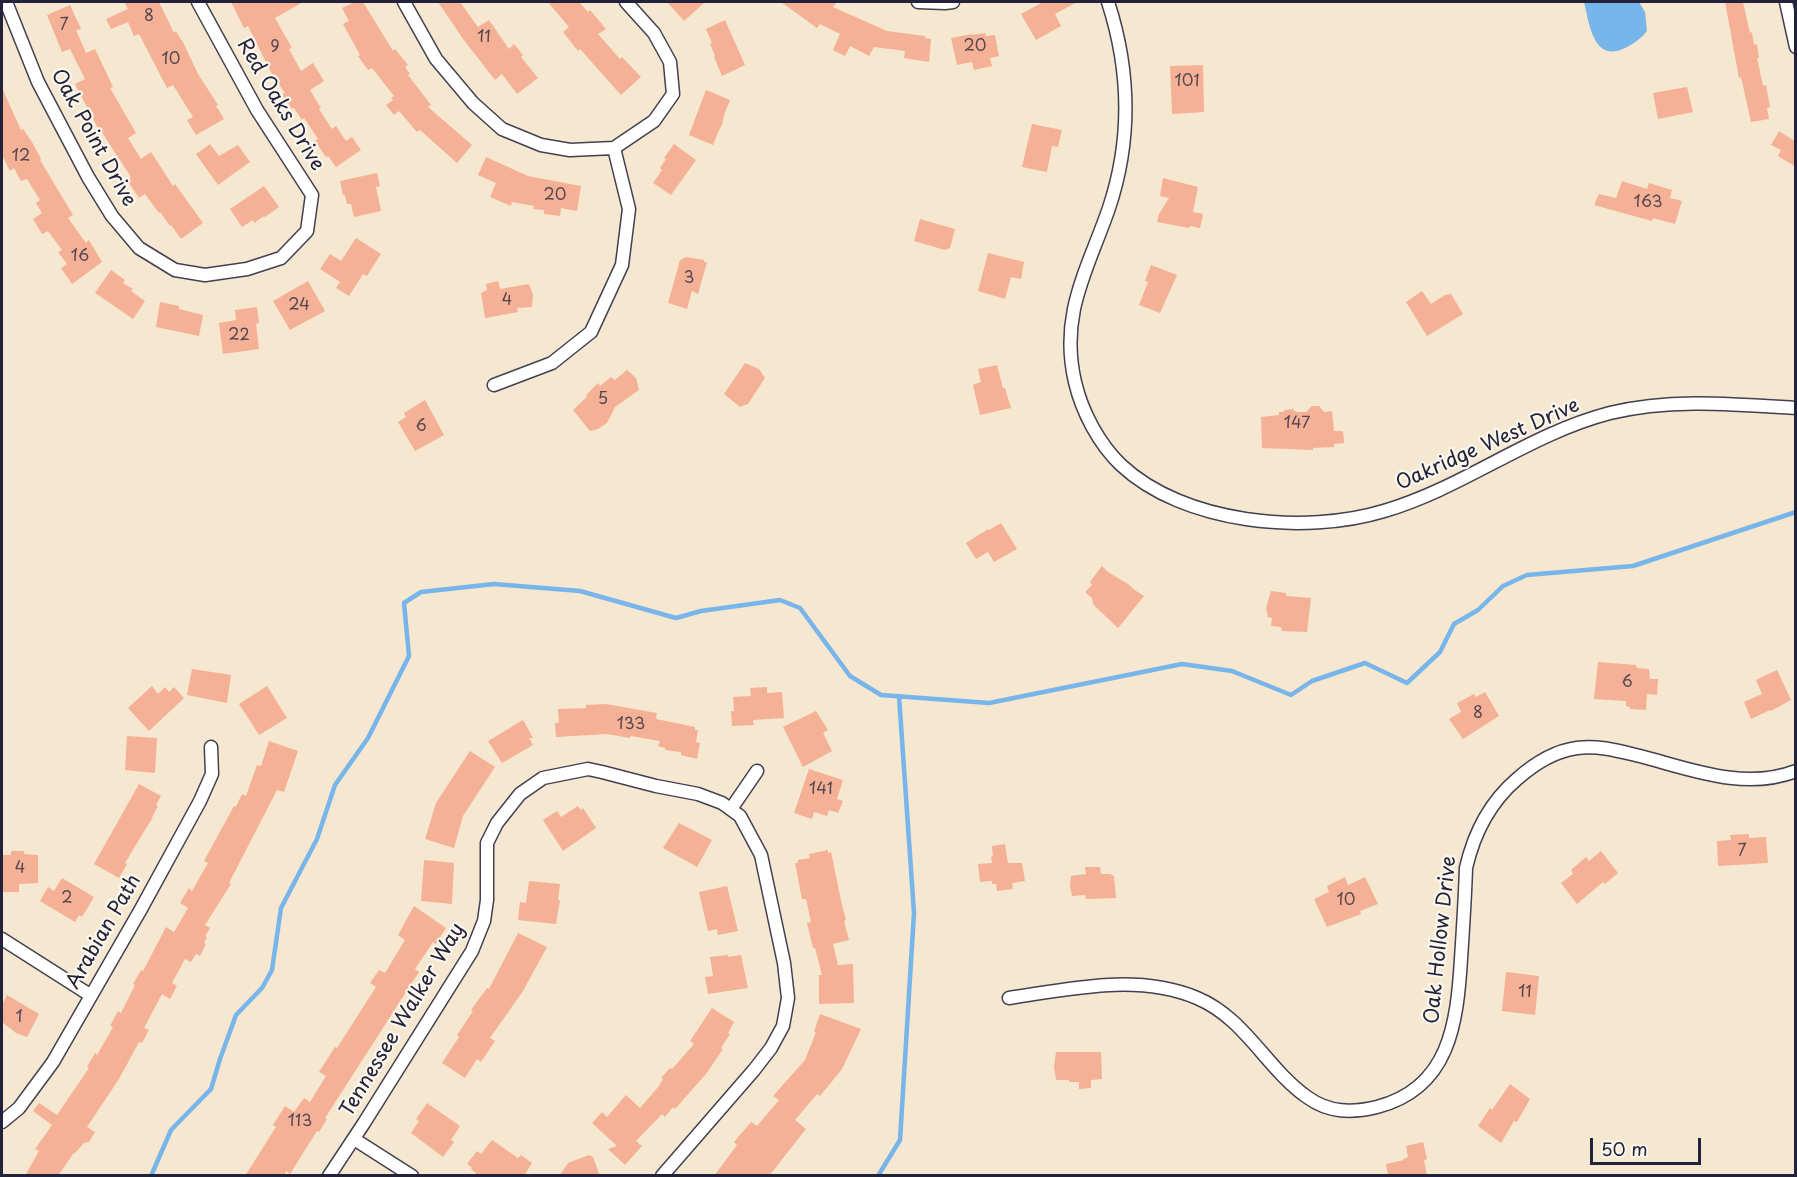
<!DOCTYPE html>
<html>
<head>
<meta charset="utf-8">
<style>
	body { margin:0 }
	#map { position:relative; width:1797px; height:1177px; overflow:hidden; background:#f5e7d0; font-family:"Playpen Sans",sans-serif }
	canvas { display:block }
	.frame { position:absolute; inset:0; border:3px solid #22223b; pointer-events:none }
	.scale { position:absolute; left:1590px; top:1138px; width:111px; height:27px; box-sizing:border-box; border:3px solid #22223b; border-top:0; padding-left:8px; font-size:18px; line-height:21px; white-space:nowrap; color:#22223b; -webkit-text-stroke:4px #fbf7ec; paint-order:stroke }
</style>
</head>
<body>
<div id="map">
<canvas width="1797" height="1177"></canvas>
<div class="frame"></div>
<div class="scale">50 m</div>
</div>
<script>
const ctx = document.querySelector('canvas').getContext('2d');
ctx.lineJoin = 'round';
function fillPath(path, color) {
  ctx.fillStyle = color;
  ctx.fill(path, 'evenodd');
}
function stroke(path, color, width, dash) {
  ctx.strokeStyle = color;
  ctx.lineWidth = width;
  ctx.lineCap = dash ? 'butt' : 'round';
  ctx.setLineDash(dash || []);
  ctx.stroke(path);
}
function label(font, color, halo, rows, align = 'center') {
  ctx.font = font + ' "Playpen Sans",sans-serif';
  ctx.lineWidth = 4.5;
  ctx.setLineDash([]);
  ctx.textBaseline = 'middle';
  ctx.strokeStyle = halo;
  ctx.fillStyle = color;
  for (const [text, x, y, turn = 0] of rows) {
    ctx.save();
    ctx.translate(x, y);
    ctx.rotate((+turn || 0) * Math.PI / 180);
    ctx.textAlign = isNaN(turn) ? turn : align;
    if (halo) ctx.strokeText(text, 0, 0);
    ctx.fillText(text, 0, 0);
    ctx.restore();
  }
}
fillPath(new Path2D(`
	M1584 2H1639L1645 12 1647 31C1641 39 1633 44 1625 48 1593 64 1589 22 1584 2Z`), '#77b5ea');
stroke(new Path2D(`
	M151 1176 171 1130 211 1089 220 1059 236 1015 262 988 272 970 281 908 317 839 335 785 368 738 409 656 404 603 421 592 494 584 580 591 676 618 701 611 780 600 800 608 850 676 881 695 989 703 1182 664 1232 671 1291 695 1312 681 1365 663 1407 683 1440 652 1454 624 1478 610 1503 586 1527 575 1633 566 1796 512
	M878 1176 900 1140 914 913 899 696`), '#77b5ea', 4.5);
fillPath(new Path2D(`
	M124 2H159L174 33 176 31 181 40H182L198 74 218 105 216 106 224 119 196 135 187 120 193 117 173 85 167 88 139 34 134 36 128 22 111 29 106 19 128 9Z
	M231 2H303L275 18 292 48 289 49 301 71 313 63 324 81 310 90 321 108 319 109 332 129 336 126 346 141 352 137 361 150 336 167 328 156 326 157 315 141 318 139 304 118 302 120 294 108 292 109 282 94 285 93 272 74 248 26 244 28Z
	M355 2H363L393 51 395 49 408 65 405 67 410 74 408 75 431 105 428 107 472 145 457 163 420 130 417 132 399 111 394 115 386 105 393 100 391 98 394 96 372 68 368 70 358 56 360 55 343 24 349 21 342 8Z
	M438 2H460L478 27 489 20 509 49 514 44 523 55 521 57 538 78 517 94 502 74 495 80 463 39Z
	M548 2H579L588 12 590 10 606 29 598 34 620 59 622 57 641 77 621 95 580 49 578 51 563 32 569 27Z
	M667 2H705L684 21Z
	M781 2H837L833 7 887 31 925 36V38L931 39 929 62 904 58 905 51 874 47 869 56 850 46 845 56 833 50 840 34 820 24 817 28Z
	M1043 2H1077L1055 14 1061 26 1036 40 1021 14Z
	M1725 2H1743L1750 33 1752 32 1754 45 1757 44 1759 58H1757L1763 86 1766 85 1770 107 1767 108 1769 119 1751 122 1741 77 1739 78Z
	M70 5 81 29 76 30 86 53 95 49 113 87 110 88 136 133 128 138 141 159 151 152 173 186 175 184 203 223 181 239 171 225 170 226 160 212 159 213 145 194 139 198 127 180 131 177 101 131 100 132 75 84 85 79 70 49 62 52 47 15Z
	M725 20 745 65 722 76 714 57 715 56 710 44 712 43 706 29Z
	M985 33 986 36 995 35 999 56 990 58 992 66 974 70 972 62 957 65 951 38 972 34 973 35Z
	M1203 65 1204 112 1172 114 1170 66Z
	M1687 87 1693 112 1658 119 1653 93Z
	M2 88 21 130 23 129 32 142 41 159 40 160 73 215 68 218 86 243 89 240 102 262 72 284 61 268 67 264 58 252 62 250 48 231 42 234 33 219 42 213 36 203 40 200 27 179 21 181 14 168 10 171 2 155Z
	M706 90 730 100 724 115 722 125 719 130 713 145 689 135Z
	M1032 124 1062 130 1058 147 1052 146 1047 172 1022 167Z
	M1779 131 1796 142V167L1778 156 1781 150 1771 145Z
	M210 144 219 156 238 145 250 162 218 185 196 154Z
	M674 144 696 160 671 195 653 183 662 170 660 168 666 159 664 158Z
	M486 157 528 176 581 186 577 211 561 208 560 216 544 214V210L533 209 534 206 512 202 511 206 490 197 496 183 478 175Z
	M377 173 380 186 376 187 381 211 354 217 351 204H347L345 195H343L340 181Z
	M1163 178 1198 187 1193 212 1203 214 1200 228 1190 226 1189 228 1157 222 1159 214 1169 198 1160 196Z
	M1622 181 1647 189 1649 183 1672 190 1670 198 1682 201 1675 224 1653 218 1652 221 1594 205 1599 194 1616 198Z
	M264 186 279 207 265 217 264 216 254 223 253 220 242 227 230 209Z
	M920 219 955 229 950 248 945 250 914 241Z
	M356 238 381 254 367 276 363 274 349 296 336 288 340 282 320 269 330 254 341 261Z
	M988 253 1024 262 1021 279 1011 277 1005 299 978 291Z
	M686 257 704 260V262H707L698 294 692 291 687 309 668 303 680 260Z
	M1151 265 1177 275 1160 313 1139 305 1148 282 1145 281Z
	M111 270 125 280 123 283 133 289 131 291 145 301 133 319 95 293Z
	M308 281 325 311 290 330 273 301Z
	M498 281 500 289 529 284 533 295 532 307 517 308 518 312 485 318 481 293 487 290 486 284Z
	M1422 291 1431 304 1445 295 1451 294 1463 314 1427 336 1406 302Z
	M160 302 179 306V309L203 315 199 336 156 327Z
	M257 307 259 323 256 324 259 349 223 354 219 323 236 320 235 310Z
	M745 363 759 369 765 378 748 404 740 407 724 394Z
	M997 365 1003 388H1005L1011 408 980 415 973 385 981 382 978 369Z
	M627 370 636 378 639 390 615 407 607 423 598 429 590 431 573 410 587 397 586 395 598 383 600 386 611 377 615 380Z
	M425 400 444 435 415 451 398 422 406 417 404 413Z
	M1312 406H1319L1324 412 1332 411 1334 431H1343L1344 443 1334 444V447L1313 448V450L1262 448 1261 417 1279 415V412H1283L1285 410 1293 409 1296 412H1306Z
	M1001 523 1017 549 994 562 988 552 976 559 966 543 988 529 989 530Z
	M1102 566 1108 572 1128 584 1136 591 1144 596 1118 628 1099 610 1093 604 1092 598 1085 592 1092 585 1090 582Z
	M1271 591 1286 593V596L1311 598 1307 632 1282 631 1281 627 1271 626 1272 618 1268 617 1266 608Z
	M1598 662 1636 665 1637 668 1649 669 1650 679H1658L1657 695 1647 694 1646 710 1630 709V707L1626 706V701L1594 699Z
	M192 669 231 675 227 703 187 695Z
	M1777 670 1791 700 1771 711 1770 710 1751 719 1744 702 1762 694 1756 680Z
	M152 686 158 694 165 687 169 692 174 687 184 698 149 731 128 708Z
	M267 686 287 718 259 735 239 704Z
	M767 687V693L782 692 784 718 753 720 754 725 732 726 731 711H734L733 697 751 696 750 688Z
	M1485 692 1499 716 1463 739 1449 719 1461 712 1457 703 1474 694 1476 697Z
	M606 704 657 713 656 719 695 727V730H698L696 742 700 743 697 759 681 755V752L665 750V748L658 746 660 741 631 736 630 738 607 734 556 737 555 723H559L558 709 586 708V705Z
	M816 711 828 730 823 733 832 751 803 767 783 727Z
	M523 720 533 738H529L533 745 502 763 488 741Z
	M127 736 157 738 155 773 125 770Z
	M269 741 298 751 284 792 277 790 229 883 231 884 205 925 210 928 205 936 207 937 204 943 206 944 200 956 196 954 191 962 185 959 172 983 177 986 170 999 162 994 144 1028 149 1030 142 1043 139 1042 119 1079 87 1127 95 1132 89 1142 84 1143 75 1153 73 1154 58 1176H25L39 1151 35 1149 52 1125 33 1111 39 1103 57 1115 89 1068 87 1067 95 1053 97 1055 113 1027 110 1026 118 1011 121 1013 135 985 133 984 141 970 143 971 166 927 174 932 188 908 180 903 189 888 192 891 208 863 204 861 234 806 236 807 242 794 246 796 257 765 261 766Z
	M470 751 495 767 463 816 454 848 425 839 436 803Z
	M809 769 843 780 837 799 843 801 838 813 829 810 827 816 814 812 812 819 794 813Z
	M139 784 161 796 156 805 158 806 152 817H153L125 863 127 864 119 878 94 864Z
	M578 806 581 810 583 808 596 828 563 851 543 820 557 811 561 817Z
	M679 823 712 840 697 867 663 848Z
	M1749 834V838L1766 837 1768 863 1718 866 1717 841 1731 840 1730 835Z
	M1005 844 1008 863H1022L1025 881 1012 883 1013 889 997 891 996 884H992V881L980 882 978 864 992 863 991 857 993 856 992 846Z
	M828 850V853L831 852 842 905 846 920 844 921 849 940 833 944 838 965 853 964 854 1003 819 1004V975H822L815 948H813L807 923 811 922 806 899H802L795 863H798V860L810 858 809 854Z
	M11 851H24V854L38 855V883L19 884V892H2V855H11Z
	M1601 851 1618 873 1605 884 1603 882 1577 904 1561 883 1573 874 1571 870 1586 857 1589 861Z
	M424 860 454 863 452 904 421 901Z
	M1085 867H1100L1101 874H1110L1114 876 1116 898 1086 899 1085 895 1072 896 1070 886 1071 876 1086 874Z
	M1345 877 1348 885 1365 877 1378 904 1360 911 1361 914 1327 927 1314 899 1329 892 1327 886Z
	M62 878 94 897 82 917 79 915 75 922 40 901 48 887 54 891Z
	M529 881 560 884 558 900H560L556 924 518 920 520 902 526 903Z
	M727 886 738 931 718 935 717 929 708 931 699 892Z
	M414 906 446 928 436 944 433 942 415 969 419 972 325 1118 327 1119 319 1132 317 1131 290 1174 286 1171 284 1176H245L276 1127 273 1125 285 1106 294 1112 304 1098 310 1102 326 1076 319 1072 335 1047 337 1048 376 987 370 983 379 970 385 973 405 940 398 935Z
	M518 933 547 947 523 991 490 1038 495 1041 481 1062 477 1059 465 1078 442 1063 459 1037 457 1035 473 1011 471 1010 487 988 489 989Z
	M728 955V957L741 955 748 988 708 994 705 977 713 976 710 957Z
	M1506 972 1539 976 1535 1015 1502 1011Z
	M7 995 39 1014 27 1037 16 1033 2 1022V1005Z
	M712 1008 734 1022 728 1033 730 1034 721 1048 723 1049 706 1074 675 1109 673 1107 665 1117 662 1114 636 1141 642 1146 625 1165 608 1149 617 1146 592 1123 602 1112 607 1117 626 1095 640 1108 659 1086 663 1079 661 1078 670 1068 672 1069 694 1044 690 1041Z
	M820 1014 861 1029 842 1069 820 1096 817 1094 795 1120 806 1129 769 1176H714L737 1145 734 1142 751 1122 757 1126 779 1100 773 1096 805 1060 816 1032H814Z
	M1056 1052H1101L1102 1079 1091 1080V1088L1079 1089V1082H1069V1080H1056L1054 1067Z
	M1510 1084 1530 1099 1517 1122 1514 1121 1501 1143 1478 1126 1490 1108 1492 1110Z
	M427 1103 460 1126 451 1140 454 1142 443 1157 411 1133 419 1121 416 1119Z
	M492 1140 518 1158 521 1155 532 1163 524 1176H479L471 1169 472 1168 467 1164 477 1151 481 1154Z
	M1423 1142 1427 1159 1424 1160 1427 1176H1388L1386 1164 1404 1160 1403 1159 1408 1157 1406 1146Z
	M589 1155 593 1157 600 1176H559L568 1163Z`), '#f4b195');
const minor = new Path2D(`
	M6 2 38 82 88 177 112 216 139 248 175 270 205 275 247 269 281 258 307 231 312 195 257 110 198 2
	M404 2 436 59 473 103 502 129 541 145 570 150 614 148
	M918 2 945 3 953 2
	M1108 2C1130 70 1132 139 1109 208 1088 269 1059 314 1075 382 1082 412 1099 444 1121 465 1184 524 1305 535 1384 511 1463 488 1529 434 1610 413 1670 398 1734 404 1796 408
	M1786 2 1796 47
	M614 148 654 121 673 94 670 62 654 33 626 2
	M494 385 552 363 591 332 622 265 629 209 614 148
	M731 809 757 771
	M2 939 90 995
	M1009 998C1070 989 1137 973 1197 998 1245 1018 1266 1068 1307 1097 1329 1113 1352 1113 1377 1107 1450 1088 1457 1023 1461 959 1463 929 1465 898 1466 868 1474 833 1489 803 1517 779 1534 764 1554 751 1577 748 1598 745 1619 751 1640 756 1690 769 1744 791 1796 771
	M2 1122 19 1108 53 1062 141 909 200 801 212 774 211 747
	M354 1139 412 1176
	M329 1176 364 1123 472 951 484 921 487 900V843L497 823 520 794 543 778 588 769 602 772 656 786 698 794 722 803 740 816 761 855 784 963 788 998 783 1026 771 1048 754 1070 662 1176`);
stroke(minor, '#424051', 15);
stroke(minor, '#fff', 12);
label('16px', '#564652', null, [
	["8",149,17],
	["7",64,26],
	["11",484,38],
	["20",975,47],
	["9",275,48],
	["10",171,60],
	["101",1187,82],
	["12",21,157],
	["20",555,196],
	["163",1648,203],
	["16",80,257],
	["3",689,279],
	["4",507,301],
	["24",299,306],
	["22",239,336],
	["5",603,400],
	["147",1297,424],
	["6",421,427],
	["6",1627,683],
	["8",1478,714],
	["133",631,725],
	["141",821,790],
	["7",1742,852],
	["4",20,869],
	["2",67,899],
	["10",1346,901],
	["11",1525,993],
	["1",19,1018],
	["113",300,1122]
]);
label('20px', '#22223b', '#fbf7ec', [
	["Red Oaks Drive",280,105,59],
	["Oak Point Drive",93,138,61],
	["Oakridge West Drive",1488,445,-24],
	["Arabian Path",104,932,-60],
	["Oak Hollow Drive",1441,940,-84],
	["Tennessee Walker Way",403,1020,-59]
]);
</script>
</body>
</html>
